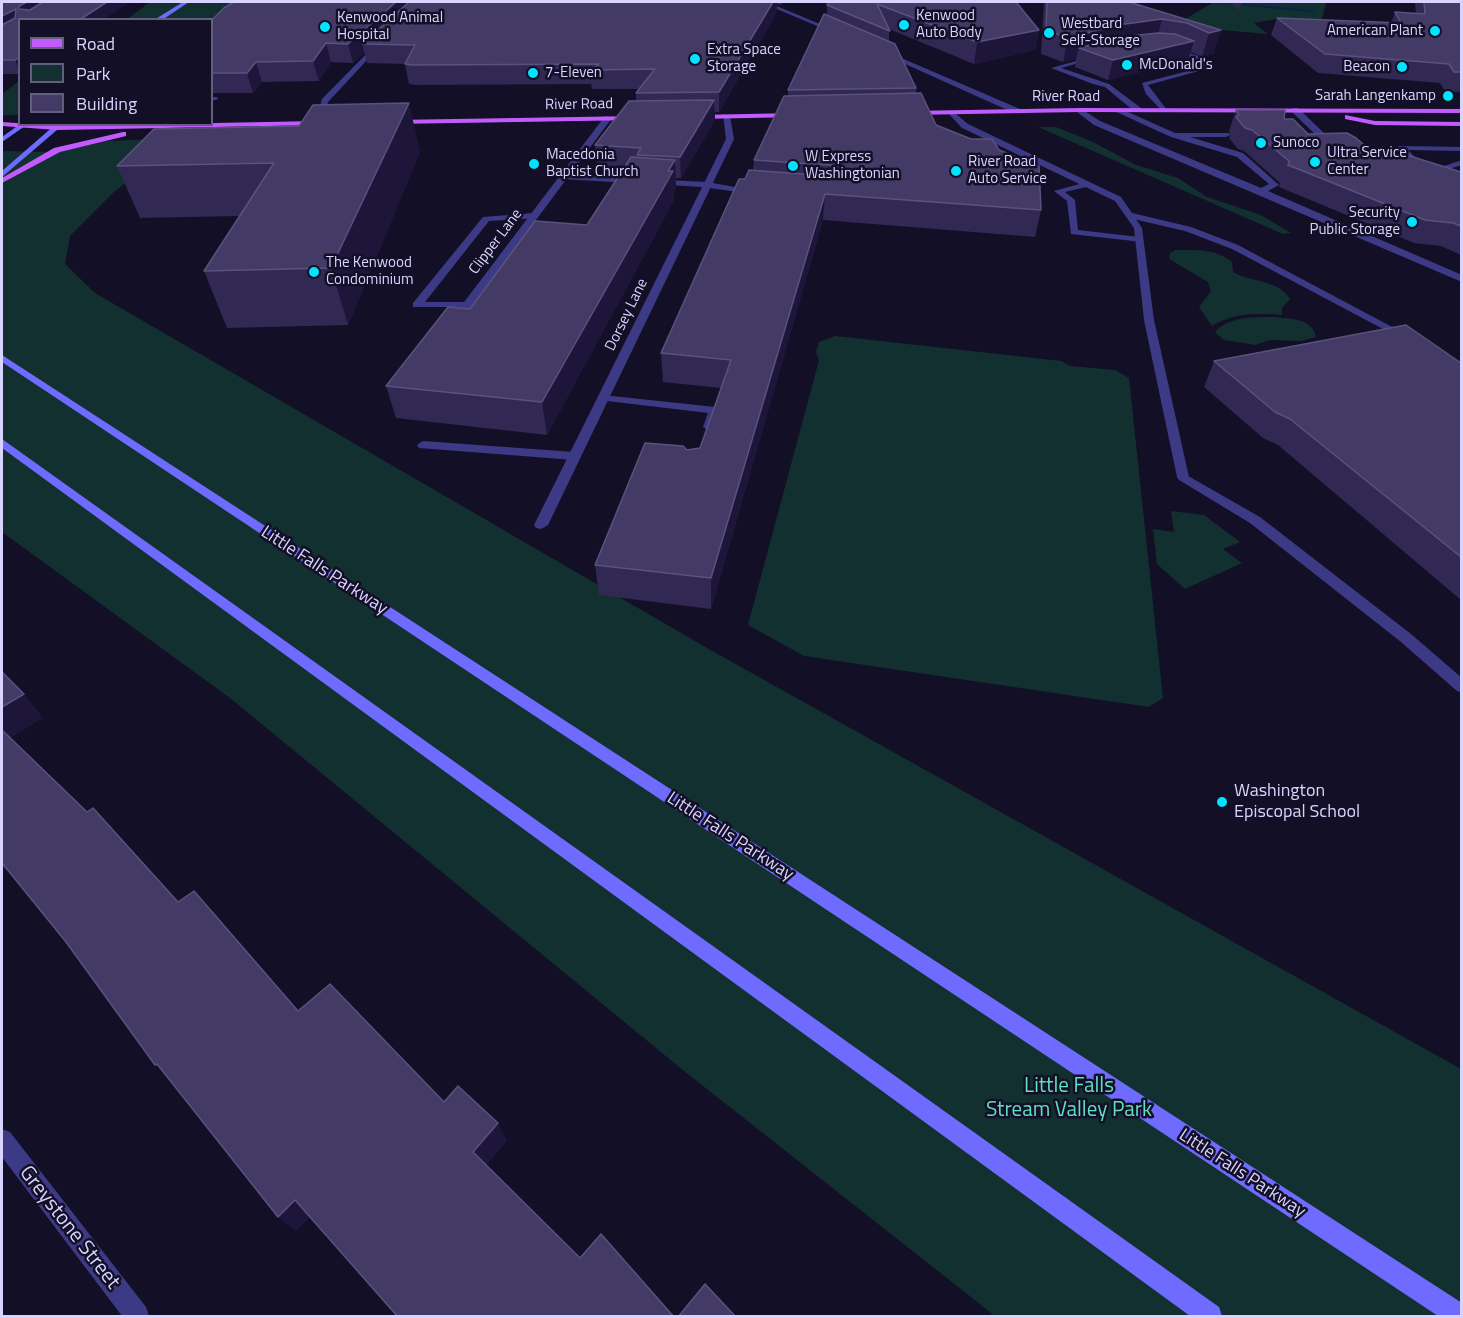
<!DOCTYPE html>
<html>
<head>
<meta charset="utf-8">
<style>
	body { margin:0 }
	#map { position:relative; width:1463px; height:1318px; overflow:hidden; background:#130f26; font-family:"Titillium Web",sans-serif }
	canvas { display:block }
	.frame { position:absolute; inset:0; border:3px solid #d9d4ff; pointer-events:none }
	.legend { position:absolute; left:18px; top:18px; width:195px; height:108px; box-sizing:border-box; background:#130f26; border:2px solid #625e7d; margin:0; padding:8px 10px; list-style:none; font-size:18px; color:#d9d4ff }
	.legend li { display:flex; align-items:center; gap:12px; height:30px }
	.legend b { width:30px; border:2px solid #625e7d }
</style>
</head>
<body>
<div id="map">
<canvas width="1463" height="1318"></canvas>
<div class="frame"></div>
<ul class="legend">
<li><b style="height:8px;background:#c25bff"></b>Road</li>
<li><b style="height:16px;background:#12302f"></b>Park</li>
<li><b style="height:16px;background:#433a66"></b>Building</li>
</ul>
</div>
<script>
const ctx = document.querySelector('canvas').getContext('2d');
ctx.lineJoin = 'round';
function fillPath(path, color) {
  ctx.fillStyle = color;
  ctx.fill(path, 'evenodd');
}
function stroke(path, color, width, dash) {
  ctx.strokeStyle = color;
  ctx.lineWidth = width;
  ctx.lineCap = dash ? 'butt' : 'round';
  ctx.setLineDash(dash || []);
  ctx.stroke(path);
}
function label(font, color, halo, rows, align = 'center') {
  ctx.font = font + ' "Titillium Web",sans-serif';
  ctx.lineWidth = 5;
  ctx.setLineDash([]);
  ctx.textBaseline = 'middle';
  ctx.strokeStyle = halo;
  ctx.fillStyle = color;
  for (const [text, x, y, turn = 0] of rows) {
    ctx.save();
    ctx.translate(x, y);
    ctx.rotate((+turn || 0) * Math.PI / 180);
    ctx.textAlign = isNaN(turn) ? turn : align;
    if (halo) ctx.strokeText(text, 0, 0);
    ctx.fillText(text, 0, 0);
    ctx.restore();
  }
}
fillPath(new Path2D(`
	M150 2H250L212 32V20H126Z
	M1214 2 1326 3 1321 22 1281 18 1254 23 1268 34 1173 26Z
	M19 81V115H2V94Z
	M1038 127H1056L1093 142 1136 165 1178 178 1207 197 1261 215 1291 233 1283 234Z
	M183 138 114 192 70 236 65 264 95 293 707 648 1461 1069V1316H995L684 1071 230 698 2 532V151L57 152 105 141Z
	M1175 250C1196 250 1215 248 1232 262L1233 272C1251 283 1278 279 1290 299L1282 308V315C1258 313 1232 313 1212 326L1199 307 1211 291 1208 282 1169 259 1170 253Z
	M1275 317C1291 319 1312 318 1316 337L1301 341 1270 340 1255 345 1224 340 1215 332C1229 316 1255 317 1275 317Z
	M835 336 1061 361 1070 366 1115 370 1129 378 1163 698 1149 707 804 656 748 625 819 360 816 352 819 342Z
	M1171 511 1204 515 1240 542 1223 549 1242 563 1185 589 1157 564 1153 529 1174 532Z`), '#12302f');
fillPath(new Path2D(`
	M1203 2H1220L1315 10 1312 12Z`), '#0c2248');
fillPath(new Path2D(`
	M1173 47 1198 56 1210 68 1148 85 1167 110 1163 112 1146 94 1142 83 1203 67 1190 57 1171 50Z
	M1091 57 1096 58 1061 68 1109 84 1141 108V112H1135L1105 87 1093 84 1051 68Z
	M212 97H217L218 99 212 101Z
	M1080 108 1100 121 1261 188 1269 184 1237 157 1171 137 1112 110 1119 108 1175 133H1229L1230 135 1226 137H1190L1243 153 1279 185 1268 191 1462 275V282L1094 125 1077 112Z
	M1292 108H1298L1325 134V138H1303V134H1315L1292 112Z
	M1398 146 1462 147V151L1408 150 1429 171 1462 160V165L1425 176 1398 150Z
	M563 175 707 182 757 191 753 194 702 187 560 179V175Z
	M1087 182H1090V186L1065 192 1075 200 1078 230 1139 237 1142 238V242L1071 234 1067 201 1054 191Z
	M534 213 537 214V218L489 221 425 302H468L473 305 472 307H413V303L483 217Z
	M1132 213 1191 227 1238 245 1411 337 1402 339 1232 249 1185 231 1129 218V214Z
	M603 395 715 407 721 410 715 427 709 431 703 427 708 413 599 400 597 398Z
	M423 441 574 452 580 456 574 460 419 448 417 445Z
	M1183 473 1260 517 1411 634 1462 678V693L1457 691 1401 642 1250 523 1179 480 1177 477Z`), '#3d3a85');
fillPath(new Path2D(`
	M760 2H767L839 32 834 33Z
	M377 43 382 44 328 102 322 123 315 125 322 99Z
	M885 51 1020 109 1021 111 1014 113 883 54Z
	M951 110 968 124 1121 197 1142 228 1154 320 1189 477 1187 480H1179L1177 477 1144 320 1134 228 1115 201 962 128 947 112Z
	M723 114 730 116 734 139 548 525 541 529 536 528 534 525 726 139Z
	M605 116 612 118 457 326H449V322Z
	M2 1129 10 1132 146 1307 149 1316H122L2 1157Z`), '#3d3a85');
fillPath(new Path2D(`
	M183 2H189L162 20H154Z
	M20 124H28L2 142V137Z
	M56 124H64L2 177V171Z
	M2 355 1462 1303V1316H1438L2 362Z
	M2 439 1219 1307 1222 1316H1190L2 448Z`), '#6f6bff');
fillPath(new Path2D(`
	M1080 108 1462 109V113L1080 112 910 115 906 113 910 111Z
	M796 113 799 117 697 119 693 117 697 115Z
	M1345 115 1375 121 1462 122V126L1375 125 1345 119Z
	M637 116 640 120 394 124 390 122 394 120Z
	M319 121 323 123 322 125 57 130 2 126V122L57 126Z
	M123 132H126V136L60 152 2 183V178L54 148Z`), '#c25bff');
fillPath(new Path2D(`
	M2 2 20 20V74H2Z
	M234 2H783L781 5 777 4V12L719 112H715V120L681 178H675L676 188 674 192V200L547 435 396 418 386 386 470 309 587 225 624 168 597 166 595 145 636 101V93L639 89H592L591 84 416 85 409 84 405 64 367 63 364 52 353 63 331 62 319 81 262 82 253 93H212V20Z
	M1016 2 1039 30 1035 50 974 64 889 29V41L916 88V93L936 125 999 150 1041 210 1035 237 823 220 711 609 599 595 595 565 687 450 700 448 721 388 663 382 661 353 745 179 753 170 754 160 788 96V90L827 15V5Z
	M1044 2H1129L1221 30 1213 54 1202 57 1191 52 1188 60 1108 80 1075 67 1076 59 1063 62 1041 54Z
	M1229 2H1242L1239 10Z
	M1415 2H1461V92L1445 91 1440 83 1318 73 1271 35 1277 18 1391 23 1395 12 1416 14Z
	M1236 110 1284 119 1308 134 1378 157 1461 172V255L1441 246 1414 243 1279 187 1280 183 1244 151 1238 149 1229 138 1230 133 1229 131Z
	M420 152 348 325 227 328 204 271 240 216 140 218 117 166Z
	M1214 361 1461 363V600L1278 445 1263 438 1204 387Z`), '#312854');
fillPath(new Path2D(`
	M27 2H52L25 18 19 9V6Z
	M107 2H130L103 20H79Z
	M396 2H419L362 44 364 52 353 63 348 44Z
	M773 2H777V12L719 112V92Z
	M16 9 21 20 2 32V16Z
	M1162 19 1156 43 1079 48 1076 59 1063 62 1068 38 1118 25Z
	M1039 30 1035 50 974 64 977 42Z
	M1221 30 1213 54 1202 57 1209 33Z
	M1194 41 1188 60 1108 80 1113 60Z
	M326 43 331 62 319 81 313 61Z
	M20 57V71L15 60Z
	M256 62 262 82 253 93 247 73Z
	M714 100 715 120 681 178 680 157Z
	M409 103 420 152 348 325 331 268Z
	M675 160 676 188 674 192V200L547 435 542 402Z
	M825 194 823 220 711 609V578Z
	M24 694 43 718 7 740 2 733V707Z
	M2 859 9 867 4 870 2 868Z
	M498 1123 507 1141 483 1169 473 1152Z
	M295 1200 312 1215 296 1231 278 1217Z`), '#1d163a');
const building = new Path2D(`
	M2 2H27L19 6V9L30 10 43 2H107L79 20H20V57L15 60H2V25L15 18 16 9 2 16Z
	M234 2H396L348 44 326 43 313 61 256 62 247 73H212V20L224 8Z
	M409 2H773L719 92 636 93 655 69 590 70 599 64 412 65 405 64 415 45 362 44Z
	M829 2H1016L1039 30 977 42 877 4 890 31 827 5Z
	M1047 2H1129L1221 30 1209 33 1187 23 1162 19 1118 25 1068 38 1046 30Z
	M1424 2H1461V72H1454L1449 64 1325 54 1277 18 1401 23 1395 12 1425 14Z
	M824 14 895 44 916 88 788 90Z
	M1158 33 1175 34 1194 41 1113 60 1079 48 1120 37Z
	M921 93 936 125 971 139H992L999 150 1039 166 1041 210 825 194 711 578 595 565 645 443 683 446 687 450 700 448 731 360 661 353 739 179H745L749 170 842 177 848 172 842 166 754 160 784 96Z
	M714 100 680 157 637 155 641 148 595 145 629 101Z
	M409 103 331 268 204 271 274 163 117 166 154 129 299 126 313 105Z
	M1236 110H1285L1284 119H1293L1308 134 1347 133 1356 138 1378 157 1410 156 1461 172V226L1453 223 1425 220 1288 165 1289 161 1252 130 1245 128 1236 117 1239 115Z
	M631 157 675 160 668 171H673L542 402 386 386 448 307 470 309 535 221 587 225Z
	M1406 325 1461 363V557L1290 419 1275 412 1214 361Z
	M2 672 24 694 2 707Z
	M2 730 87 812 93 808 178 902 194 891 298 1011 330 984 444 1102 458 1086 498 1123 473 1152 580 1258 601 1234 674 1317H398L295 1200 278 1217 157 1064 155 1065 66 942 2 863Z
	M705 1284 736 1317H678Z`);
fillPath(building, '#433a66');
stroke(building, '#5a527e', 1.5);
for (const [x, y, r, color] of [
	[904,25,6,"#00e5ff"],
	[325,27,6,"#00e5ff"],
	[1435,31,6,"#00e5ff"],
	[1049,33,6,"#00e5ff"],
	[695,59,6,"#00e5ff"],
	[1127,65,6,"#00e5ff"],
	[1402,67,6,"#00e5ff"],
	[533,73,6,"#00e5ff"],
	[1448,96,6,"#00e5ff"],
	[1261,143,6,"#00e5ff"],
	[1315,162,6,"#00e5ff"],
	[534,164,6,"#00e5ff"],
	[793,166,6,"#00e5ff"],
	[956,171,6,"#00e5ff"],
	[1412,222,6,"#00e5ff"],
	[314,272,6,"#00e5ff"],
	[1222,802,6,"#00e5ff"]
]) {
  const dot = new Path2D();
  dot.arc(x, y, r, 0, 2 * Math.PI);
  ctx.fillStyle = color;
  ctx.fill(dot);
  stroke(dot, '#130f26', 2);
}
label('15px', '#d9d4ff', '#130f26', [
	["Kenwood",916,16],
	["Auto Body",916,33],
	["Kenwood Animal",337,18],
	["Hospital",337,35],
	["Westbard",1061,24],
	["Self-Storage",1061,41],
	["American Plant",1423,31,"right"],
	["Extra Space",707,50],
	["Storage",707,67],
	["McDonald's",1139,65],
	["Beacon",1390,67,"right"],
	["7-Eleven",545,73],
	["Sarah Langenkamp",1436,96,"right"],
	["Sunoco",1273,143],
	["Ultra Service",1327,153],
	["Center",1327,170],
	["Macedonia",546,155],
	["Baptist Church",546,172],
	["W Express",805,157],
	["Washingtonian",805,174],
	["River Road",968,162],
	["Auto Service",968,179],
	["Security",1400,213,"right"],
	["Public Storage",1400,230,"right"],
	["The Kenwood",326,263],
	["Condominium",326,280]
], 'left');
label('15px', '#d9d4ff', '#130f26', [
	["River Road",1066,97],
	["River Road",579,105,-1],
	["Clipper Lane",496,242,-53],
	["Dorsey Lane",627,315,-64]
]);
label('18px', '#d9d4ff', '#130f26', [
	["Little Falls Parkway",324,571,33],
	["Little Falls Parkway",730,837,33],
	["Little Falls Parkway",1242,1174,33]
]);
label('18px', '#d9d4ff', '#130f26', [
	["Washington",1234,792],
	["Episcopal School",1234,813]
], 'left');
label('21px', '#5fe0c0', '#130f26', [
	["Little Falls",1069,1087],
	["Stream Valley Park",1069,1111]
]);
label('21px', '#d9d4ff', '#130f26', [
	["Greystone Street",69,1228,52]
]);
</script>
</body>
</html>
